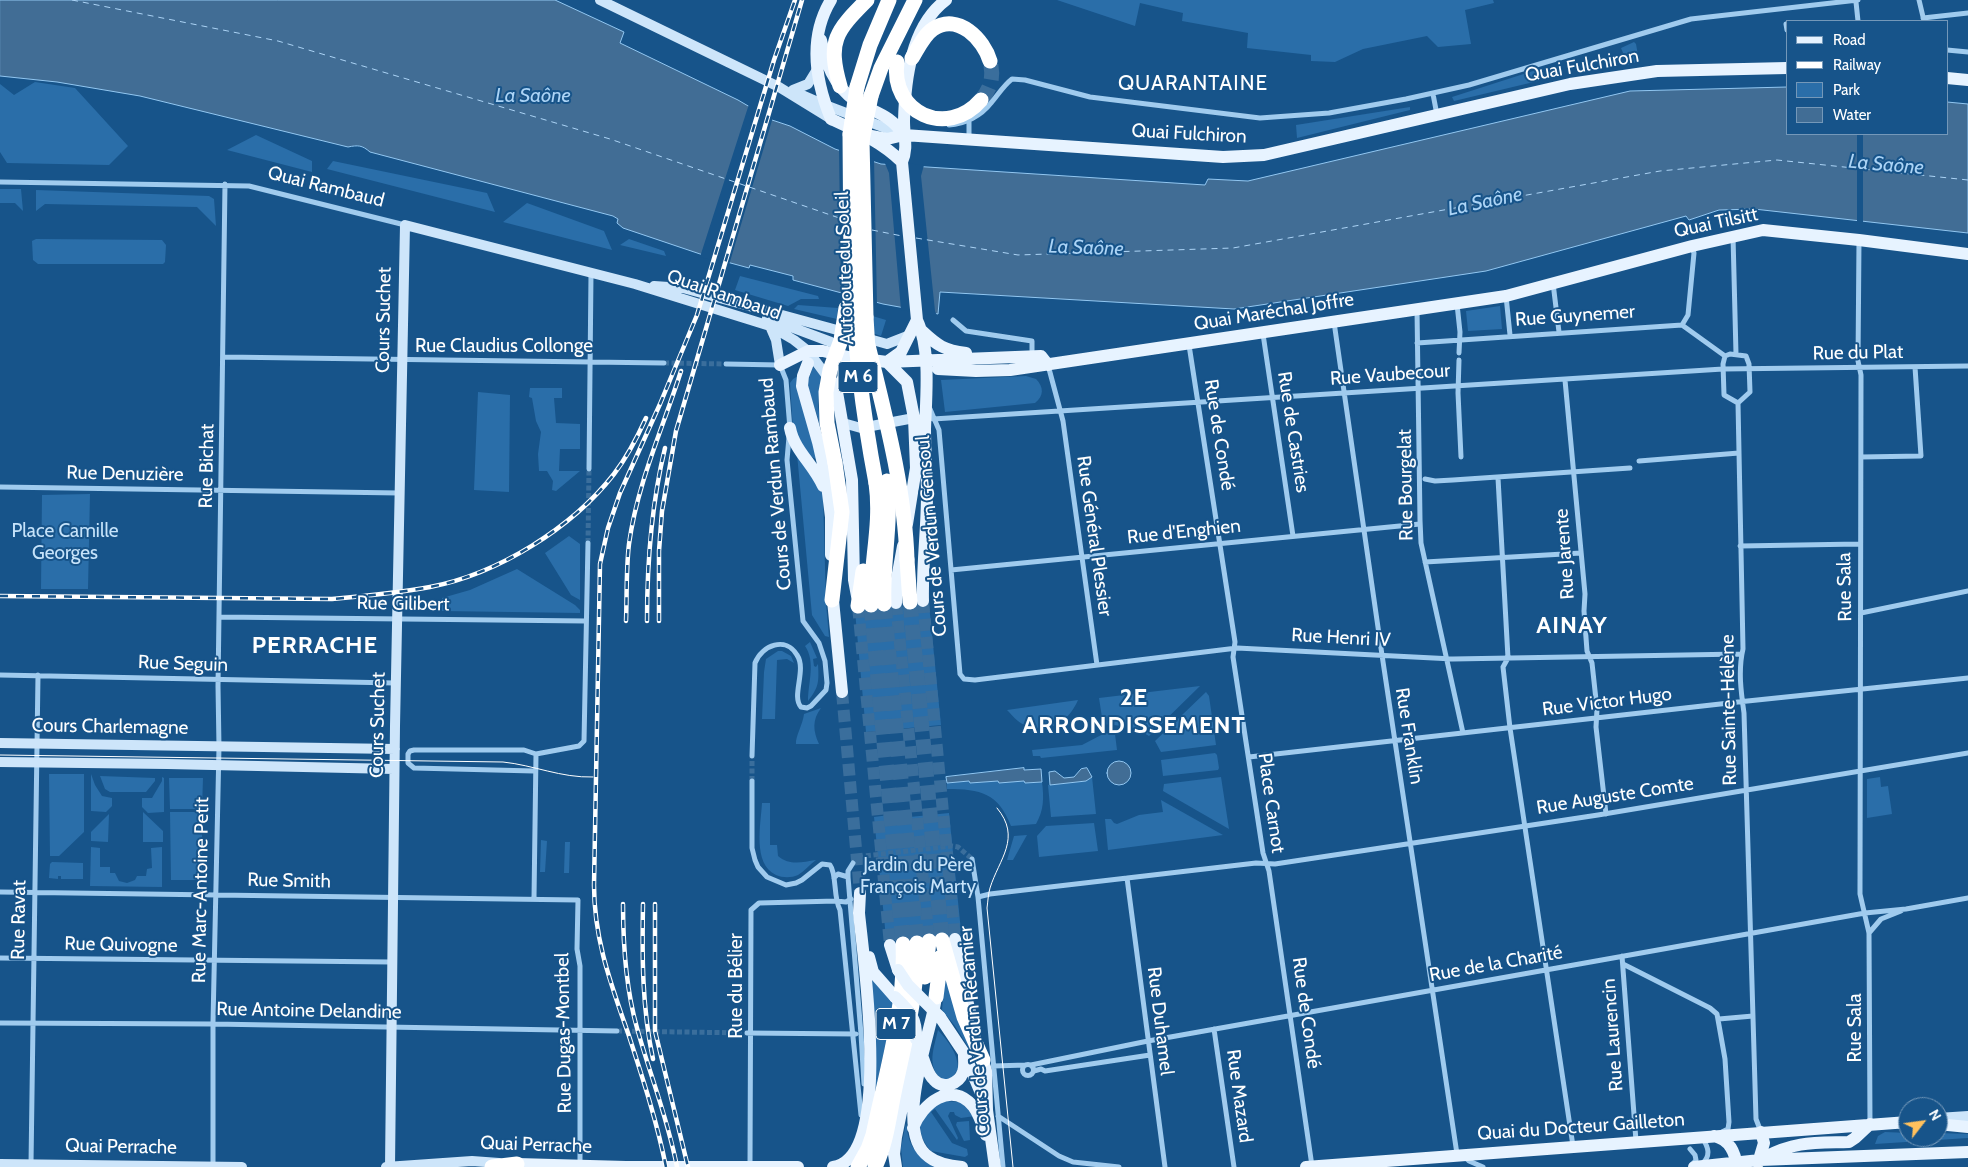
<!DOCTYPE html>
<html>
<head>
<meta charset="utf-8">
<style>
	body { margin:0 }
	#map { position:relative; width:1968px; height:1167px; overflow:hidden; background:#17548a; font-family:Cabin,sans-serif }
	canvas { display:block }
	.legend { position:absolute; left:1786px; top:20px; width:162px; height:115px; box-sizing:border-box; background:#17548a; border:1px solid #7498b9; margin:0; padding:6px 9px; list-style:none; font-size:15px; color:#fff }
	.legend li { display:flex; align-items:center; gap:10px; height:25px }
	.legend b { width:25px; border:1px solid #7498b9 }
	.north { position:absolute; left:1898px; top:1097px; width:50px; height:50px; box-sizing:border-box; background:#17548a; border:1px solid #7498b9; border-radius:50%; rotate:60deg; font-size:14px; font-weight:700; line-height:20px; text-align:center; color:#fff }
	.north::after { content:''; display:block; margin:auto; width:18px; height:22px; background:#ffc15d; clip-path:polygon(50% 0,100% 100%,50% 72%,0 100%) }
</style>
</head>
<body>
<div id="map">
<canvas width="1968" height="1167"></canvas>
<ul class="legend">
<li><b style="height:6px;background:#e7f3ff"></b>Road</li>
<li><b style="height:6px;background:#fff"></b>Railway</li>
<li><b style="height:14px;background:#2a6ea9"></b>Park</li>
<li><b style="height:14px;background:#416d95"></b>Water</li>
</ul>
<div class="north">N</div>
</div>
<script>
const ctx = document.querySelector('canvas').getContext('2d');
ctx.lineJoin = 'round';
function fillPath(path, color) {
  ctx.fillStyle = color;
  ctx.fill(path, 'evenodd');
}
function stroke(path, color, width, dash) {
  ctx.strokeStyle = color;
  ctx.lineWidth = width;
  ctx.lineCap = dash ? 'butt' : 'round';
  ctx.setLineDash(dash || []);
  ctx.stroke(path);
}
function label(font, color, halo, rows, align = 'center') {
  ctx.font = font + ' Cabin,sans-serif';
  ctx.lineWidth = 4;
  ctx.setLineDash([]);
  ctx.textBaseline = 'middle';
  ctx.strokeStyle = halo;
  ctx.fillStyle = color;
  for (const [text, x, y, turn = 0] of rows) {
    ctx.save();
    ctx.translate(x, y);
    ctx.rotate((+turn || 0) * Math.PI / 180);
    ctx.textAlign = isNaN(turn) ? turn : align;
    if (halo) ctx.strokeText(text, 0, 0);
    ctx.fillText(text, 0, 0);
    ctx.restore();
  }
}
fillPath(new Path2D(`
	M1057 0H1493L1494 3 1465 10 1471 44 1438 47 1427 36 1363 49 1335 62 1311 61V55L1247 48 1248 33 1182 21 1183 13 1140 3 1135 26Z
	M1634 42 1636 44 1639 61 1628 65 1621 48Z
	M1536 70 1538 81 1454 101 1452 97Z
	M35 82 75 88 128 146 109 165 7 163 0 152V84L14 95Z
	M1410 107V110L1297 138 1296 125Z
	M256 135 312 161V172L227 150Z
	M333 161 487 193 495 212 327 169Z
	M0 189H21L23 211 15 203H0Z
	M36 190 209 196 214 199 216 226 197 207 45 204 36 211Z
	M527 203 604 231 612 250 503 222Z
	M36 239 162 240 166 245 165 262 163 264H38L33 260 32 241Z
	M629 239 664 251 666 256 620 245Z
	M740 276 818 296 819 299H801L788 306 735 290Z
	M798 305 838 308 837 319 794 309Z
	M839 306 886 320 881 336 838 321Z
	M1500 306 1502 329 1468 331 1466 311Z
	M813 367 821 376 818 405 821 428 807 384Z
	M798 376 818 460 810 456 793 430 790 383 793 379Z
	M1026 376 1036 379C1044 387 1044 396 1035 403L945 412 941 380Z
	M530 388H562V398H554L556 423 580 424V449H560L559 471H580L556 491 552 490 553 481 547 471H539L538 454 541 432 536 421 532 398 529 397Z
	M478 392 510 395 509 492 474 490Z
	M797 454 823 494 826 603 829 637 825 636 812 615Z
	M90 494 88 589H41L42 495Z
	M569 536 580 544V600L571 595 545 553Z
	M517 569 575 605 580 610V613L442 611V598L470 590Z
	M929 604 941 725 866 732 855 611Z
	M810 642 817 658 813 659 814 666 816 667 818 664C819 682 819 687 808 701 808 683 816 662 805 646Z
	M778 651H782L791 656 794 663 787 659 777 660 775 719H762L764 672 766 659Z
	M1200 686 1149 736C1134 726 1121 726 1103 724L1099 698Z
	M1206 692 1209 696 1216 745 1161 752 1155 741Z
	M1078 700C1070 719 1053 732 1032 727 1027 726 1021 724 1018 721 1014 718 1010 713 1007 710Z
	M821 708C812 720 813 731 819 744H796C795 737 803 724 804 714Z
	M1105 733 1115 734 1117 750 1041 758 1040 756H1033L1032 750 1082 745Z
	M1215 753 1217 755 1219 768 1218 770 1163 776 1161 760Z
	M49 774H84V832L59 856H50Z
	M91 774 95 785 102 796 112 798V806L106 812 91 811Z
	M100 776 155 778V781L146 792H110L105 789Z
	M162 777 164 778V812L148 813 142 807V798H152L162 781Z
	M1092 777 1096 814 1051 817 1048 785 1086 781Z
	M1221 777 1229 829 1163 791 1164 784Z
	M1880 777 1881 787 1888 786 1892 814 1867 818V779Z
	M169 778H203L202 809H170Z
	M969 781 970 783 999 781V783L1025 781V783L1042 782C1044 798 1044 810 1036 824L1011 826C998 793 981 789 947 789V783Z
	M1161 800 1223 835 1108 850 1105 819H1111L1114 823 1117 824 1139 815 1163 812Z
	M762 803H770V845H777L778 856C790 866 802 862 816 860 810 864 805 871 798 875 791 878 783 878 776 875 752 864 761 823 762 803Z
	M143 812 163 831V842H143Z
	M170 812H202V880H171Z
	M949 813 961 931 886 938 874 817 889 815 890 819Z
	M109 814 108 842 91 841V832Z
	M1094 823 1098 851 1039 857 1037 836 1046 826Z
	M1027 835 1013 860H1007L1014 836Z
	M541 840 547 841 545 872H540Z
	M565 842H570L569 873H564Z
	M91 847 100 848V867H110V873H115L119 881 127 883 135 880 137 876H146L147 869 152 868 151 848 162 847V887L90 886Z
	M52 862 83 863V879H61V876H58V879L49 878 50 864Z
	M945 974 972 1053 955 1026 942 1010Z
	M869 975 894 1004 873 1102 876 1025Z
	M938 1030C948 1041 958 1053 958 1069L952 1078 942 1080C926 1066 934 1048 938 1030Z
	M943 1101 960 1102 975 1116 961 1118 955 1115 954 1112H950L948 1116 958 1138 957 1140 935 1109 931 1112 952 1143 967 1149 968 1155 965 1157 931 1151C923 1142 916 1128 923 1116 927 1110 937 1105 943 1101Z
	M969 1121 970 1140 964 1141 956 1125 957 1122Z
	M906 1123C907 1126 907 1131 908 1135 911 1150 923 1161 936 1167H903L901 1148Z
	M1885 1132 1908 1133V1137H1938V1133L1968 1134V1138L1875 1144 1878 1136Z`), '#2a6ea9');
const water = new Path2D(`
	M0 0H555L624 32 620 43 738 100 772 120 790 126 835 149 881 164 1205 185 1208 179 1248 181 1630 91 1787 87V134H1947V102L1968 104V233L1754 209 1719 210 1689 220 1686 216 1486 271 1234 309 940 292 938 314 883 304 793 280V276L750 265 749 268 712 258 623 228 617 223 618 219 613 216 370 152C362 145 358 145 348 147L140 96 57 82 0 76Z
	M1107 773a12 12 0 1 1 24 0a12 12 0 1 1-24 0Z
	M1024 768V770L1041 769 1042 782 1025 783 1024 781 999 783 998 781 970 783 969 781 947 783 946 777Z
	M1087 768 1092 777 1086 781 1050 785 1049 772 1055 771 1064 778 1074 777 1081 769Z`);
fillPath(water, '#416d95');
stroke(water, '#92c7f1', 1);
fillPath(new Path2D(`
	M749 104 773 117 729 265 700 257Z
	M1857 134H1863V224L1857 223Z
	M839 148 874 159 877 305 841 296Z
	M884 161 924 165 921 176 935 311 937 316 901 310 889 173Z`), '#17548a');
stroke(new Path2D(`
	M72 0 278 41 610 139 845 220
	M872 230 902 236
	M916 238 1018 255 1233 248 1660 171 1777 160 1968 180`), '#acd4f6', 1, [6, 5]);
stroke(new Path2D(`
	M664 363 726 364
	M588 543 589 469
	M752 781V756
	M853 863 864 856 952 846 958 847 972 859
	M617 1031 747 1033`), '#3a6e9c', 5, [5, 2.5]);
stroke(new Path2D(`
	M923 601 955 939
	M896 603 929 941
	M858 606 890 945
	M842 692 860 893`), '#3a6e9c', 12, [12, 6]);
stroke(new Path2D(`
	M981 100C991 88 994 77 990 61
	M910 602 942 940
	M884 604 917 943
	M871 605 903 944`), '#3a6e9c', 15, [15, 8]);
stroke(new Path2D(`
	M1919 0 1924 21
	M1856 2 1858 21
	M1923 18 1968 13
	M1786 24 1787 30
	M1947 50 1968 52
	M1433 94 1437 115
	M969 121V138
	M949 125C965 124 981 116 991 103 998 95 1003 86 1012 79L1025 80 1090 97 1260 118 1329 113 1406 99 1469 85 1691 19 1858 0
	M0 182 249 186 405 225
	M1733 236 1736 354
	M1859 241 1858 361 1861 375 1860 884V894L1869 933 1870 1124
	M1553 283 1559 332
	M1506 296 1510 335
	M1457 304 1460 332 1459 353
	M1417 310 1420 520 1421 543 1463 733
	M953 320 966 331 1032 341V350
	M1334 322 1382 655 1457 1154
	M1682 325 1688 315 1694 253 1692 248
	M1263 334 1293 536
	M1417 343 1682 325 1725 356
	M1189 345 1235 642 1233 657 1263 853 1269 871 1312 1166
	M1730 354 1746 356 1749 364 1750 392 1738 403 1724 395 1723 364 1725 356Z
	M224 357 664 363
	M1459 360 1458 393 1461 457
	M726 364 780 365 786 380 790 429
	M1048 365 1063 421 1097 665
	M1565 380 1585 594 1584 611 1587 651 1592 663 1597 709 1596 727 1606 814
	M1738 403 1743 649C1738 670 1741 692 1744 713L1756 1119 1761 1132
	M930 409 939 430 960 674 964 679 975 680 1237 648 1453 659 1741 654
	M933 419 1723 369 1968 366
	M1861 457 1921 456 1915 367
	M1639 461 1739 453
	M589 469 591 274
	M1498 478 1508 658
	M1425 479 1435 481 1453 480 1630 468
	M0 487 399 493
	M1740 546 1859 544
	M1425 562 1581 553
	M951 570 1420 524
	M1861 613 1968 591
	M220 617 586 621
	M1508 658 1503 667 1510 728 1573 1146
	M0 675 395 683
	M752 756 755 663C762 645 786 636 797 655 807 670 791 696 801 707L807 708 811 706 826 690 827 683 825 661 819 643 803 621 787 460 789 437
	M1249 757 1738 702 1968 678
	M534 771 414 768 408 763V754L410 751 414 750H524L536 754 579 746 584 741 588 543
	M752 781V848L755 860 758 867 767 877 786 885 796 883 802 880 822 864 830 865C837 874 833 897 840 910L861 1115
	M972 859 978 897 1003 1167
	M853 863 848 871V877L861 1034 864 1084
	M834 878 838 874 848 877
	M1127 878 1165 1167
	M0 892 578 900 577 949 580 966V1165
	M978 897 990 894 1256 863 1275 864 1598 815 1968 753
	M534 898 536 754
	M1869 933 1881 919 1901 911
	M1622 956 1636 1141
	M0 958 391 962
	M1623 964 1710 1008 1717 1014 1725 1059 1729 1122 1728 1129 1722 1132
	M1719 1019 1753 1016
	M0 1023 213 1024 617 1031
	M1214 1029 1234 1167
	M747 1033 856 1034
	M1022.5 1070a5.5 5.5 0 1 1 11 0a5.5 5.5 0 1 1-11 0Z
	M1031 1065 1148 1041 1865 913 1906 909 1968 898
	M993 1066 1026 1065
	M1034 1071 1041 1069 1045 1071 1150 1055
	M998 1116 1059 1156 1073 1162 1119 1167
	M1690 1149 1695 1155 1696 1160 1692 1165
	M1464 1156 1469 1161 1483 1167
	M1703 1163C1711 1155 1708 1147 1703 1139
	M31 1164 38 675
	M750 1165 751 910 759 903 836 901 846 902 851 899
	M213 1167V1022L219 747 218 686 225 184`), '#a0cbee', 5);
stroke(new Path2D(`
	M600 0 779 87 831 119
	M793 90 808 84 816 71
	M793 91 825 105 904 135
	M654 286 683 288 848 333
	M767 318 831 342
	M770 326 776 340 780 365
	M862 337 887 344 910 335
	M843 423 861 428 914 418
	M0 743 395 749
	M0 762 167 764 394 769
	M1938 1118 1968 1116
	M0 1164 242 1167
	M390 1166 395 726 405 225 635 284 770 326 794 340 808 351 829 379
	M386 1167 472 1161 499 1163`), '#cde5fa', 10);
stroke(new Path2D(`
	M831 0C808 38 815 80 831 119 857 131 882 142 902 162
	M821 40C826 67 838 93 864 106 882 115 891 117 904 135
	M1947 78 1968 80
	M866 135 887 139 904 135 1223 157 1264 155 1570 84 1657 71 1787 68
	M922 331C938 346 944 350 966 353
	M887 362 907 382 914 418 916 468 907 524
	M887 362 901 352 917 320
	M808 363 803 376 802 386 818 442 826 477 831 517V555
	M780 365 808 351H823L848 357 887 362 1041 356 1048 365
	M938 369 976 371 1010 370 1506 296 1692 246 1763 230 1859 240 1968 254
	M790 428C794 450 814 465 823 486
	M832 590 842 692
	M857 596 854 580 852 480 837 392C839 376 854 371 867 365
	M923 601C922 565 927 530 927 494 927 472 925 451 925 429 926 398 931 349 917 320L902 162C908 149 904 136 904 121 905 80 911 26 946 0
	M896 603V584L903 546
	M955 939 961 978 971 1015
	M890 945 898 970
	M869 957 873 972 895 997
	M935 1003C929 1038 893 1133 929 1157 938 1164 951 1166 962 1167
	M940 1017 964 1053 983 1098
	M980 1051 986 1071 987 1110 995 1167
	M923 1058C926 1066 928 1075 934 1080 943 1090 959 1084 963 1072 965 1067 964 1061 964 1055
	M1938 1124 1968 1127
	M913 1128C922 1104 951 1080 973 1106 979 1114 983 1126 986 1135
	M1714 1136C1730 1140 1735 1152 1737 1167
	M1765 1157C1796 1141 1814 1143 1849 1142L1855 1138 1870 1124
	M1758 1163 1764 1143 1761 1132
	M517 1164 626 1167H798
	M833 1167C894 1158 863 957 859 913L860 893
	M896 1167 894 1154 896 1137 916 1039
	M1306 1167 1908 1122
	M1694 1167 1760 1160 1968 1152`), '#e7f3ff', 12);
stroke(new Path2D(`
	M912 58C918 48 924 35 933 29 958 12 984 40 990 61
	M840 86C827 41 836 31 867 0
	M857 87 870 45 889 0
	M871 96 881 68 915 0
	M850 134 851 269
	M862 141 866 317
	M907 560 910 602
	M832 600 842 512 835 463
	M884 604C882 562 892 523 887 481
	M871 605C870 564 882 525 876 483
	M858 606 863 571
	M942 940 964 1017 983 1060
	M925 977 929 941
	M936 997 941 957
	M492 1167 517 1164
	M858 1167 868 1149 873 1135C886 1073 906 1007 903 944
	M875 1167C886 1145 889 1117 894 1093 904 1044 918 994 917 943`), '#fff', 15);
stroke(new Path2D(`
	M0 755 503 762C533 765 561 778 593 777
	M997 808C1022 838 999 859 990 888 988 895 988 901 987 908L1013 1167`), '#fff', 1);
const rail = new Path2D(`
	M0 596 332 599C365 596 398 593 430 587 498 574 572 528 614 474 627 457 637 438 646 418
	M626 621C627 596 626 569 629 544 637 484 663 428 681 371
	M647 621C647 562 651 506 665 448
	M659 621V551L662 511 676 431 802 0
	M623 904C623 945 626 989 637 1028 650 1075 668 1119 677 1167
	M643 904C642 956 642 1008 653 1059
	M655 904V1031L688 1167
	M666 1167C657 1122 643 1079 629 1036 611 984 594 940 594 885L600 564 608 528 620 493 660 404 697 315 774 60 795 0`);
stroke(rail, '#fff', 4.5);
stroke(rail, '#17548a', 2.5, [8]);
stroke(new Path2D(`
	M898 970 908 985 940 1017
	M895 997C909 1011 917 1017 916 1039`), '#e7f3ff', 12);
stroke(new Path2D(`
	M897 62C890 113 947 139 981 100
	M850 134 857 87
	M862 141 871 96
	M851 269C854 343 862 410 876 483
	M866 317 868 350
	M867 341C884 411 905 488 907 560
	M835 463 827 423 826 392 830 370 841 340 846 308`), '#fff', 15);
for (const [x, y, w] of [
	[858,377,40],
	[896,1024,40]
]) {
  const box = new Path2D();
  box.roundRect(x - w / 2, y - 15.5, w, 31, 4);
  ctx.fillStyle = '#17548a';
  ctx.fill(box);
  stroke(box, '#fff', 1);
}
label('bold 18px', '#fff', null, [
	["M 6",858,377],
	["M 7",896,1024]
]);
label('19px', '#fff', '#17548a', [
	["Quai Fulchiron",1582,66,-10],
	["Quai Fulchiron",1189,134,3],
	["Quai Rambaud",326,187,14],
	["Quai Tilsitt",1716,223,-12],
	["Autoroute du Soleil",845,268,-92],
	["Quai Rambaud",724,295,19],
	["Quai Maréchal Joffre",1274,312,-9],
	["Rue Guynemer",1575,316,-4],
	["Cours Suchet",384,320,-89],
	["Rue Claudius Collonge",504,346],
	["Rue du Plat",1858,353,-1],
	["Rue Vaubecour",1390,375,-4],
	["Rue de Castries",1293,432,81],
	["Rue de Condé",1219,435,81],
	["Rue Bichat",207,466,-89],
	["Rue Denuzière",125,474,1],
	["Cours de Verdun Rambaud",776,484,-95],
	["Rue Bourgelat",1406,485,-91],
	["Rue d'Enghien",1184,532,-6],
	["Cours de Verdun Gensoul",932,536,-95],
	["Rue Général Plessier",1094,536,82],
	["Rue Jarente",1565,554,-94],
	["Rue Sala",1845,587,-91],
	["Rue Gilibert",403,604,1],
	["Rue Henri IV",1341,638,3],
	["Rue Seguin",183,664,2],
	["Rue Victor Hugo",1607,702,-7],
	["Rue Sainte-Hélène",1729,710,-91],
	["Cours Suchet",378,725,-89],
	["Cours Charlemagne",110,727,1],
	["Rue Franklin",1409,736,81],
	["Rue Auguste Comte",1615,796,-9],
	["Place Carnot",1271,803,82],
	["Rue Smith",289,881,1],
	["Rue Marc-Antoine Petit",201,890,-89],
	["Rue Ravat",19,920,-89],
	["Rue Quivogne",121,945,1],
	["Rue de la Charité",1496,964,-10],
	["Rue du Bélier",736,986,-90],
	["Rue Antoine Delandine",309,1011,1],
	["Rue de Condé",1306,1013,82],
	["Rue Duhamel",1160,1021,83],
	["Rue Sala",1855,1028,-90],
	["Cours de Verdun Récamier",975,1031,-95],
	["Rue Dugas-Montbel",564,1033,-91],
	["Rue Laurencin",1613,1035,-94],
	["Rue Mazard",1239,1096,82],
	["Quai du Docteur Gailleton",1581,1127,-4],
	["Quai Perrache",536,1145,2],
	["Quai Perrache",121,1147,1]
]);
label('19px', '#c6e3fa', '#17548a', [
	["Place Camille",65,531],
	["Georges",65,553],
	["Jardin du Père",918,865],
	["François Marty",918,887]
]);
label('italic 20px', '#acd4f6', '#17548a', [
	["La Saône",533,96],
	["La Saône",1886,165,5],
	["La Saône",1485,202,-12],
	["La Saône",1086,248,2]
]);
ctx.letterSpacing = '1px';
label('21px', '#fff', '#17548a', [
	["QUARANTAINE",1193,84]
]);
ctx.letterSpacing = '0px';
ctx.letterSpacing = '1px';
label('bold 24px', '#fff', '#17548a', [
	["AINAY",1572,626],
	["PERRACHE",315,646],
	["2E",1134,698],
	["ARRONDISSEMENT",1134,726]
]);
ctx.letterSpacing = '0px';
</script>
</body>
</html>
